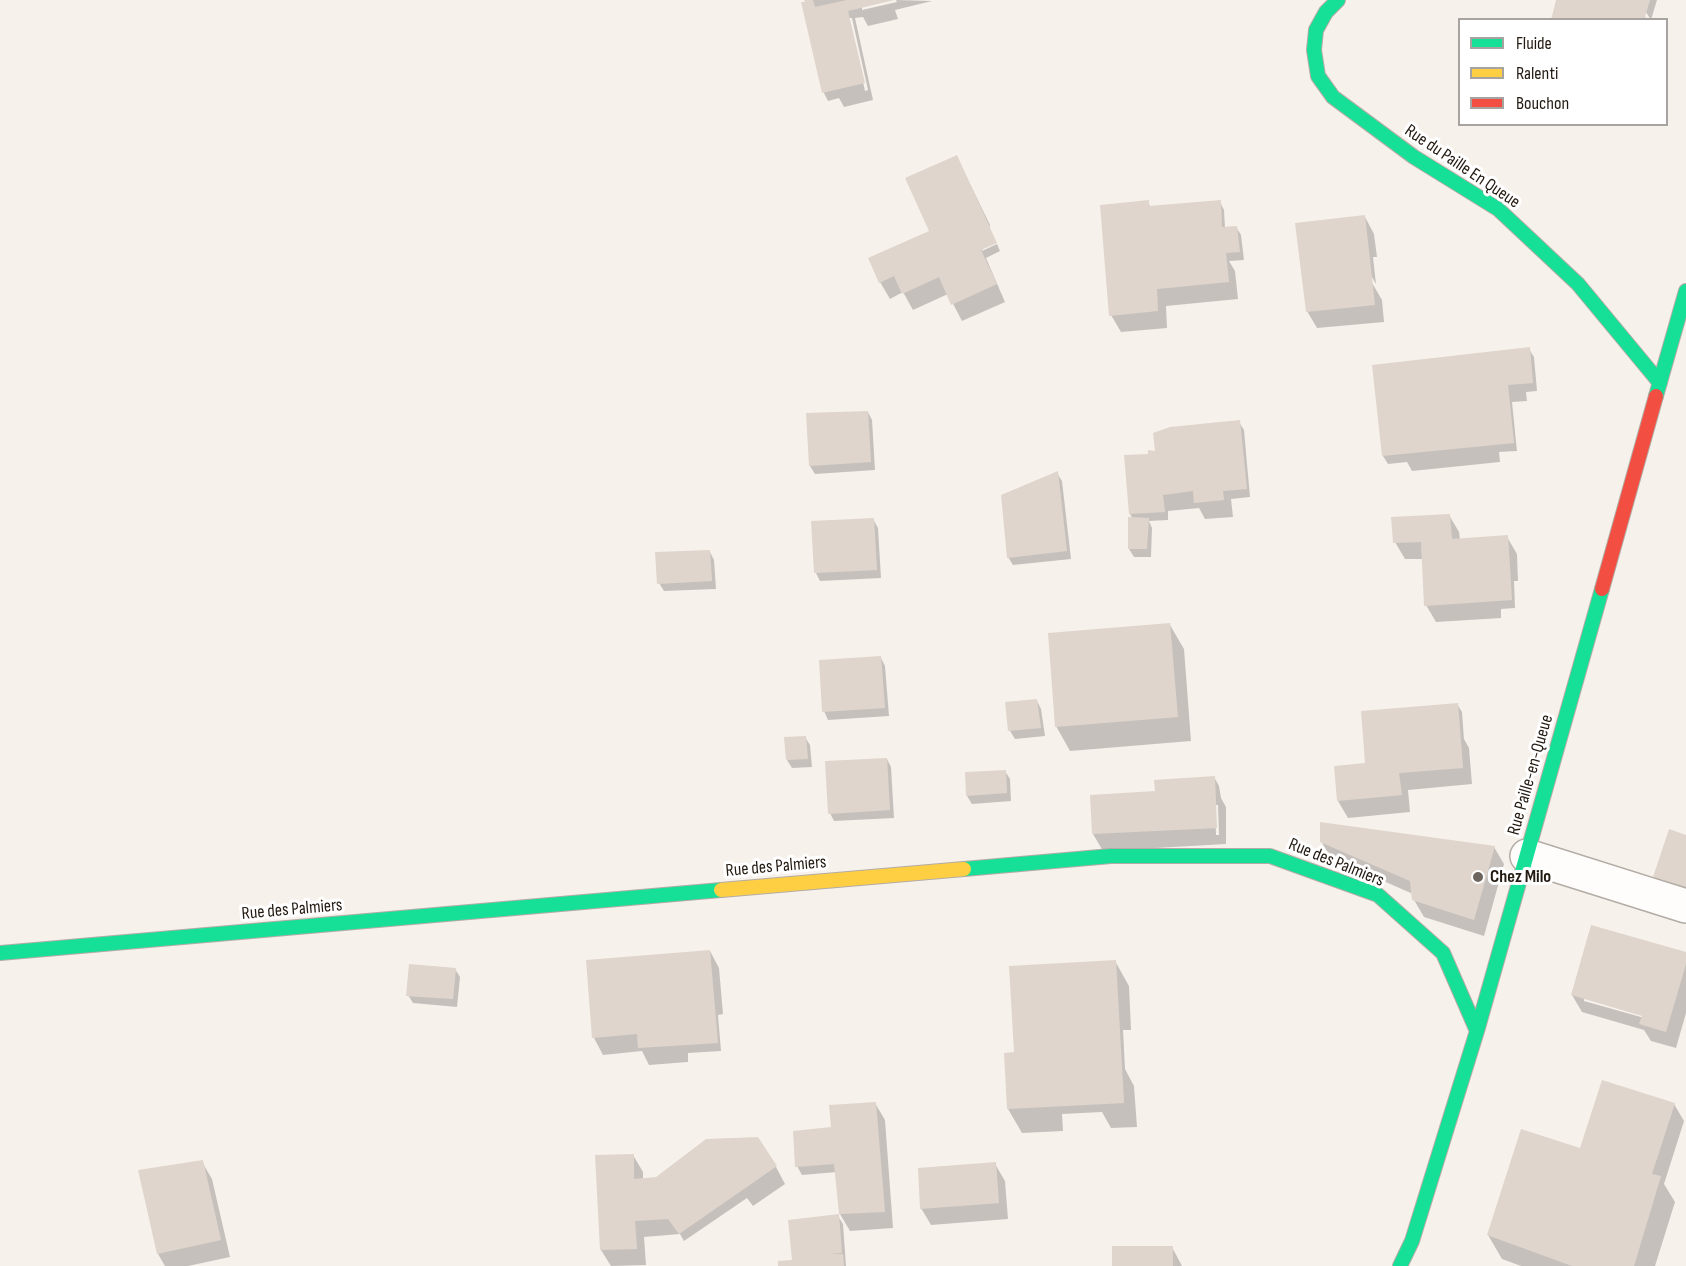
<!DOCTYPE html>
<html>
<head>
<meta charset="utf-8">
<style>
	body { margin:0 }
	#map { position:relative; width:1686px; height:1266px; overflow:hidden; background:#f7f1ec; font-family:"Sofia Sans Condensed",sans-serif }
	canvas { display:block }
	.legend { position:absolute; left:1458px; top:18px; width:210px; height:108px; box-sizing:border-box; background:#fff; border:2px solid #a7a3a0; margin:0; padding:8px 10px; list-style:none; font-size:18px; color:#231a11 }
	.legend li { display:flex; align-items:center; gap:12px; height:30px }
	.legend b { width:30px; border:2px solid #a7a3a0 }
</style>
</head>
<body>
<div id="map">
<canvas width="1686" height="1266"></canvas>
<ul class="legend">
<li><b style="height:8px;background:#16e098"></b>Fluide</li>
<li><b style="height:8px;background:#ffcf43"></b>Ralenti</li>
<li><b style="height:8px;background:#f24e42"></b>Bouchon</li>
</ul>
</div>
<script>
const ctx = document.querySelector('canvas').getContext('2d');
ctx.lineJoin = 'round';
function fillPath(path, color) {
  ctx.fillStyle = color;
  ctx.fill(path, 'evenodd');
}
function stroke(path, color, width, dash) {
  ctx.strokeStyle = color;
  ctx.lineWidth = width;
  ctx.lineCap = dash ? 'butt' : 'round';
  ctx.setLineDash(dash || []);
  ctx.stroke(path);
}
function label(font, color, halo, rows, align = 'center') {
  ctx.font = font + ' "Sofia Sans Condensed",sans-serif';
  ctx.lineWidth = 6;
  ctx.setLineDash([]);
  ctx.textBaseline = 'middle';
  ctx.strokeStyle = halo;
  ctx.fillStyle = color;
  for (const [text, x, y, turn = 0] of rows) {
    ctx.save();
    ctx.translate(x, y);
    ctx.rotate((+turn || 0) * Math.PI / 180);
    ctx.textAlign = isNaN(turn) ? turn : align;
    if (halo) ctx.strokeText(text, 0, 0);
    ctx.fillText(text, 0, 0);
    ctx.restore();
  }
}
fillPath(new Path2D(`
	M806 0H892L862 7V10L897 2 896 0 932 1 895 10 898 19 868 26 863 17 855 18 873 100 844 107 839 98 828 101 824 93ZM849 18H852L868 90 865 91Z
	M1557 0H1657L1651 20 1644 9 1641 10 1647 20H1552Z
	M957 157 990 225 982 251 997 244 1000 251 986 258 1005 302 962 321 948 294 913 310 903 292 890 299 880 282 931 232Z
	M1148 202 1151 208 1220 202 1224 210 1225 228 1236 227 1241 235 1244 260 1229 261 1235 271 1238 299 1166 306 1167 328 1121 332 1111 315Z
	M1365 217 1374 234 1377 257H1373L1376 284 1370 274 1368 276 1382 300 1384 322 1317 328 1307 311Z
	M1529 349 1534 357 1537 391 1526 392 1527 401 1512 402 1517 451 1499 452 1500 462 1412 471 1407 462 1388 464 1383 456Z
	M868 412 872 420 875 470 815 474 810 466Z
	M1239 422 1244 430 1250 497 1231 499 1233 517 1205 519 1199 508 1168 511V520L1149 521 1152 528 1151 557H1134L1129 549 1133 519 1130 514 1150 455Z
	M1057 473 1062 481 1071 559 1013 565 1008 557Z
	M1449 515 1459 532 1460 540 1507 537 1517 554 1518 581H1514L1515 608 1501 609V618L1436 622 1426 605 1423 559H1405L1395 542Z
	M873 519 878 528 881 578 820 581 816 573Z
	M710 552 714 560 716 589 664 591 659 583Z
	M1170 625 1184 649 1191 741 1070 751 1056 726Z
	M881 658 885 666 889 716 828 720 824 711Z
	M1037 701 1041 709 1045 736 1015 739 1010 731Z
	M1457 704 1462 712 1464 739 1469 748 1472 784 1408 790 1410 812 1348 818 1338 801Z
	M805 737 810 745 812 767 792 768 787 760Z
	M887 759 891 767 894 818 834 821 830 813Z
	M1005 771 1010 779 1011 801 972 804 967 796Z
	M1214 777 1219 786 1221 798 1226 807V844L1103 851 1093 834ZM1215 805H1218L1219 835H1216Z
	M1686 836V893L1660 885 1655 877Z
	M1321 841 1494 847 1504 864 1484 936 1424 917 1414 900 1413 894 1331 858Z
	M710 951 719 968 723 1014 718 1015 721 1051 688 1053V1062L649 1065 642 1051 603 1055 594 1038 588 961Z
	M1686 953V1013L1676 1048 1651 1041 1644 1030 1582 1012 1572 995ZM1584 998 1649 1016 1648 1019 1584 1001Z
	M1115 961 1129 986 1131 1030H1123L1125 1069 1134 1086 1137 1127 1111 1128 1102 1112 1062 1114 1063 1131 1022 1133 1008 1109 1015 1053Z
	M455 969 460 977 457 1007 413 1003 408 995Z
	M875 1103 885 1120 893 1228 850 1231 840 1214 837 1172 802 1175 797 1166 833 1128Z
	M1674 1104 1684 1121 1664 1184 1675 1202 1655 1266H1521L1502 1259 1488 1235Z
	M633 1155 643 1172V1180L776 1167 785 1184 753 1206 747 1198 684 1241 680 1234 644 1237 646 1265 611 1266 601 1250 597 1156Z
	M202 1162 212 1179 230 1257 188 1266H165L158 1254Z
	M995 1164 1005 1181 1008 1219 931 1225 921 1208Z
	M838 1216 843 1224 846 1266H780L793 1261Z
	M1172 1247 1182 1266H1114Z`), '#0003');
fillPath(new Path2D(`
	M804 0H813L815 7 847 0H894L848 11 865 83 822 93 801 2H805Z
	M1556 0H1650L1644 20H1551Z
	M957 155 997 243 981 250 997 284 951 305 939 277 902 294 894 276 879 283 868 258 929 231 905 178Z
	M1149 200V206L1221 200 1222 227 1237 226 1240 252 1226 253 1229 282 1157 289 1158 311 1109 316 1100 205Z
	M1365 215 1375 305 1306 312 1295 223Z
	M1530 347 1533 383 1508 385 1514 443 1382 456 1372 365Z
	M868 411 871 462 809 466 806 413Z
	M1240 420 1247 489 1223 491 1224 500 1194 503 1193 491 1163 495 1165 512 1129 514 1124 455 1148 454V450L1155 451 1153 433 1170 427Z
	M1058 471 1067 551 1007 558 1001 495Z
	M1450 514 1452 539 1508 535 1512 600 1424 606 1421 542 1393 543 1391 517Z
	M1128 517 1149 518 1147 549H1128Z
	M874 518 877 570 814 573 811 521Z
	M710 550 712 581 657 584 655 552Z
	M1170 623 1178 717 1055 727 1048 633Z
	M881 656 885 708 822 712 819 660Z
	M1037 699 1041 728 1008 731 1005 702Z
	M1458 703 1463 768 1399 773 1402 795 1337 801 1334 766 1365 763 1361 711Z
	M806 736 808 759 786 760 784 737Z
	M887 758 890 810 828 814 825 761Z
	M1006 770 1007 793 966 796 965 772Z
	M1215 776 1217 828 1092 834 1090 795 1155 791 1154 780Z
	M1320 822 1495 846 1474 920 1412 900 1410 881 1320 842Z
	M1669 829 1686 835V887L1653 877Z
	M1591 925 1686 952V964L1666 1032 1639 1024 1642 1016 1571 995Z
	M710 950 718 1043 638 1048 637 1034 592 1038 586 960Z
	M1116 960 1124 1103 1007 1109 1004 1053 1014 1052 1009 966Z
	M409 964 456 968 453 999 406 996Z
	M1602 1080 1675 1103 1652 1174 1661 1176 1634 1266H1572L1487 1235 1521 1129 1580 1148Z
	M876 1102 885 1212 839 1214 842 1253 829 1254H843L844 1266H778V1261L792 1260 788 1220 839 1214 834 1164 795 1167 793 1131 831 1127 829 1105Z
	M758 1137 777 1166 679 1234 668 1219 635 1221 637 1249 600 1250 595 1155 634 1154V1179L656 1177 706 1139Z
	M203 1160 221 1240 157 1254 138 1170Z
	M996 1162 999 1203 920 1209 918 1168Z
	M1112 1246H1173V1266H1112Z`), '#dfd5cc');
const street = new Path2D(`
	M1527 856 1686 906`);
const fast = new Path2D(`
	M1338 0 1326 12 1316 30 1314 50 1318 76 1333 97 1414 157 1498 209 1578 284 1660 383
	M1656 396 1686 291
	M964 869 1111 856H1270L1378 895 1443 953 1477 1031
	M0 953 721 890
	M1400 1266 1412 1241 1477 1031 1602 589`);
const slow = new Path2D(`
	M721 890 964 869`);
const jam = new Path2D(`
	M1602 589 1656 396`);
stroke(street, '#b3aca5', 36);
stroke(fast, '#b3aca5', 16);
stroke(slow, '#b3aca5', 16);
stroke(jam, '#b3aca5', 16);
stroke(street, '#fefdfc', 33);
stroke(fast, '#16e098', 14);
stroke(slow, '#ffcf43', 14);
stroke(jam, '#f24e42', 14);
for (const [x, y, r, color] of [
	[1478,877,6,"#6d655e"]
]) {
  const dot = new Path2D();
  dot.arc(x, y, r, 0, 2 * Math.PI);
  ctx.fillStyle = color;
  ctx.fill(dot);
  stroke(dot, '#fff', 2);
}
label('18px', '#231a11', '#fff', [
	["Rue du Paille En Queue",1462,167,34],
	["Rue Paille-en-Queue",1531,775,-74],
	["Rue des Palmiers",1336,863,22],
	["Rue des Palmiers",776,867,-5],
	["Rue des Palmiers",292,910,-5]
]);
label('bold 18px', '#231a11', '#fff', [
	["Chez Milo",1490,877]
], 'left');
</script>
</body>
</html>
